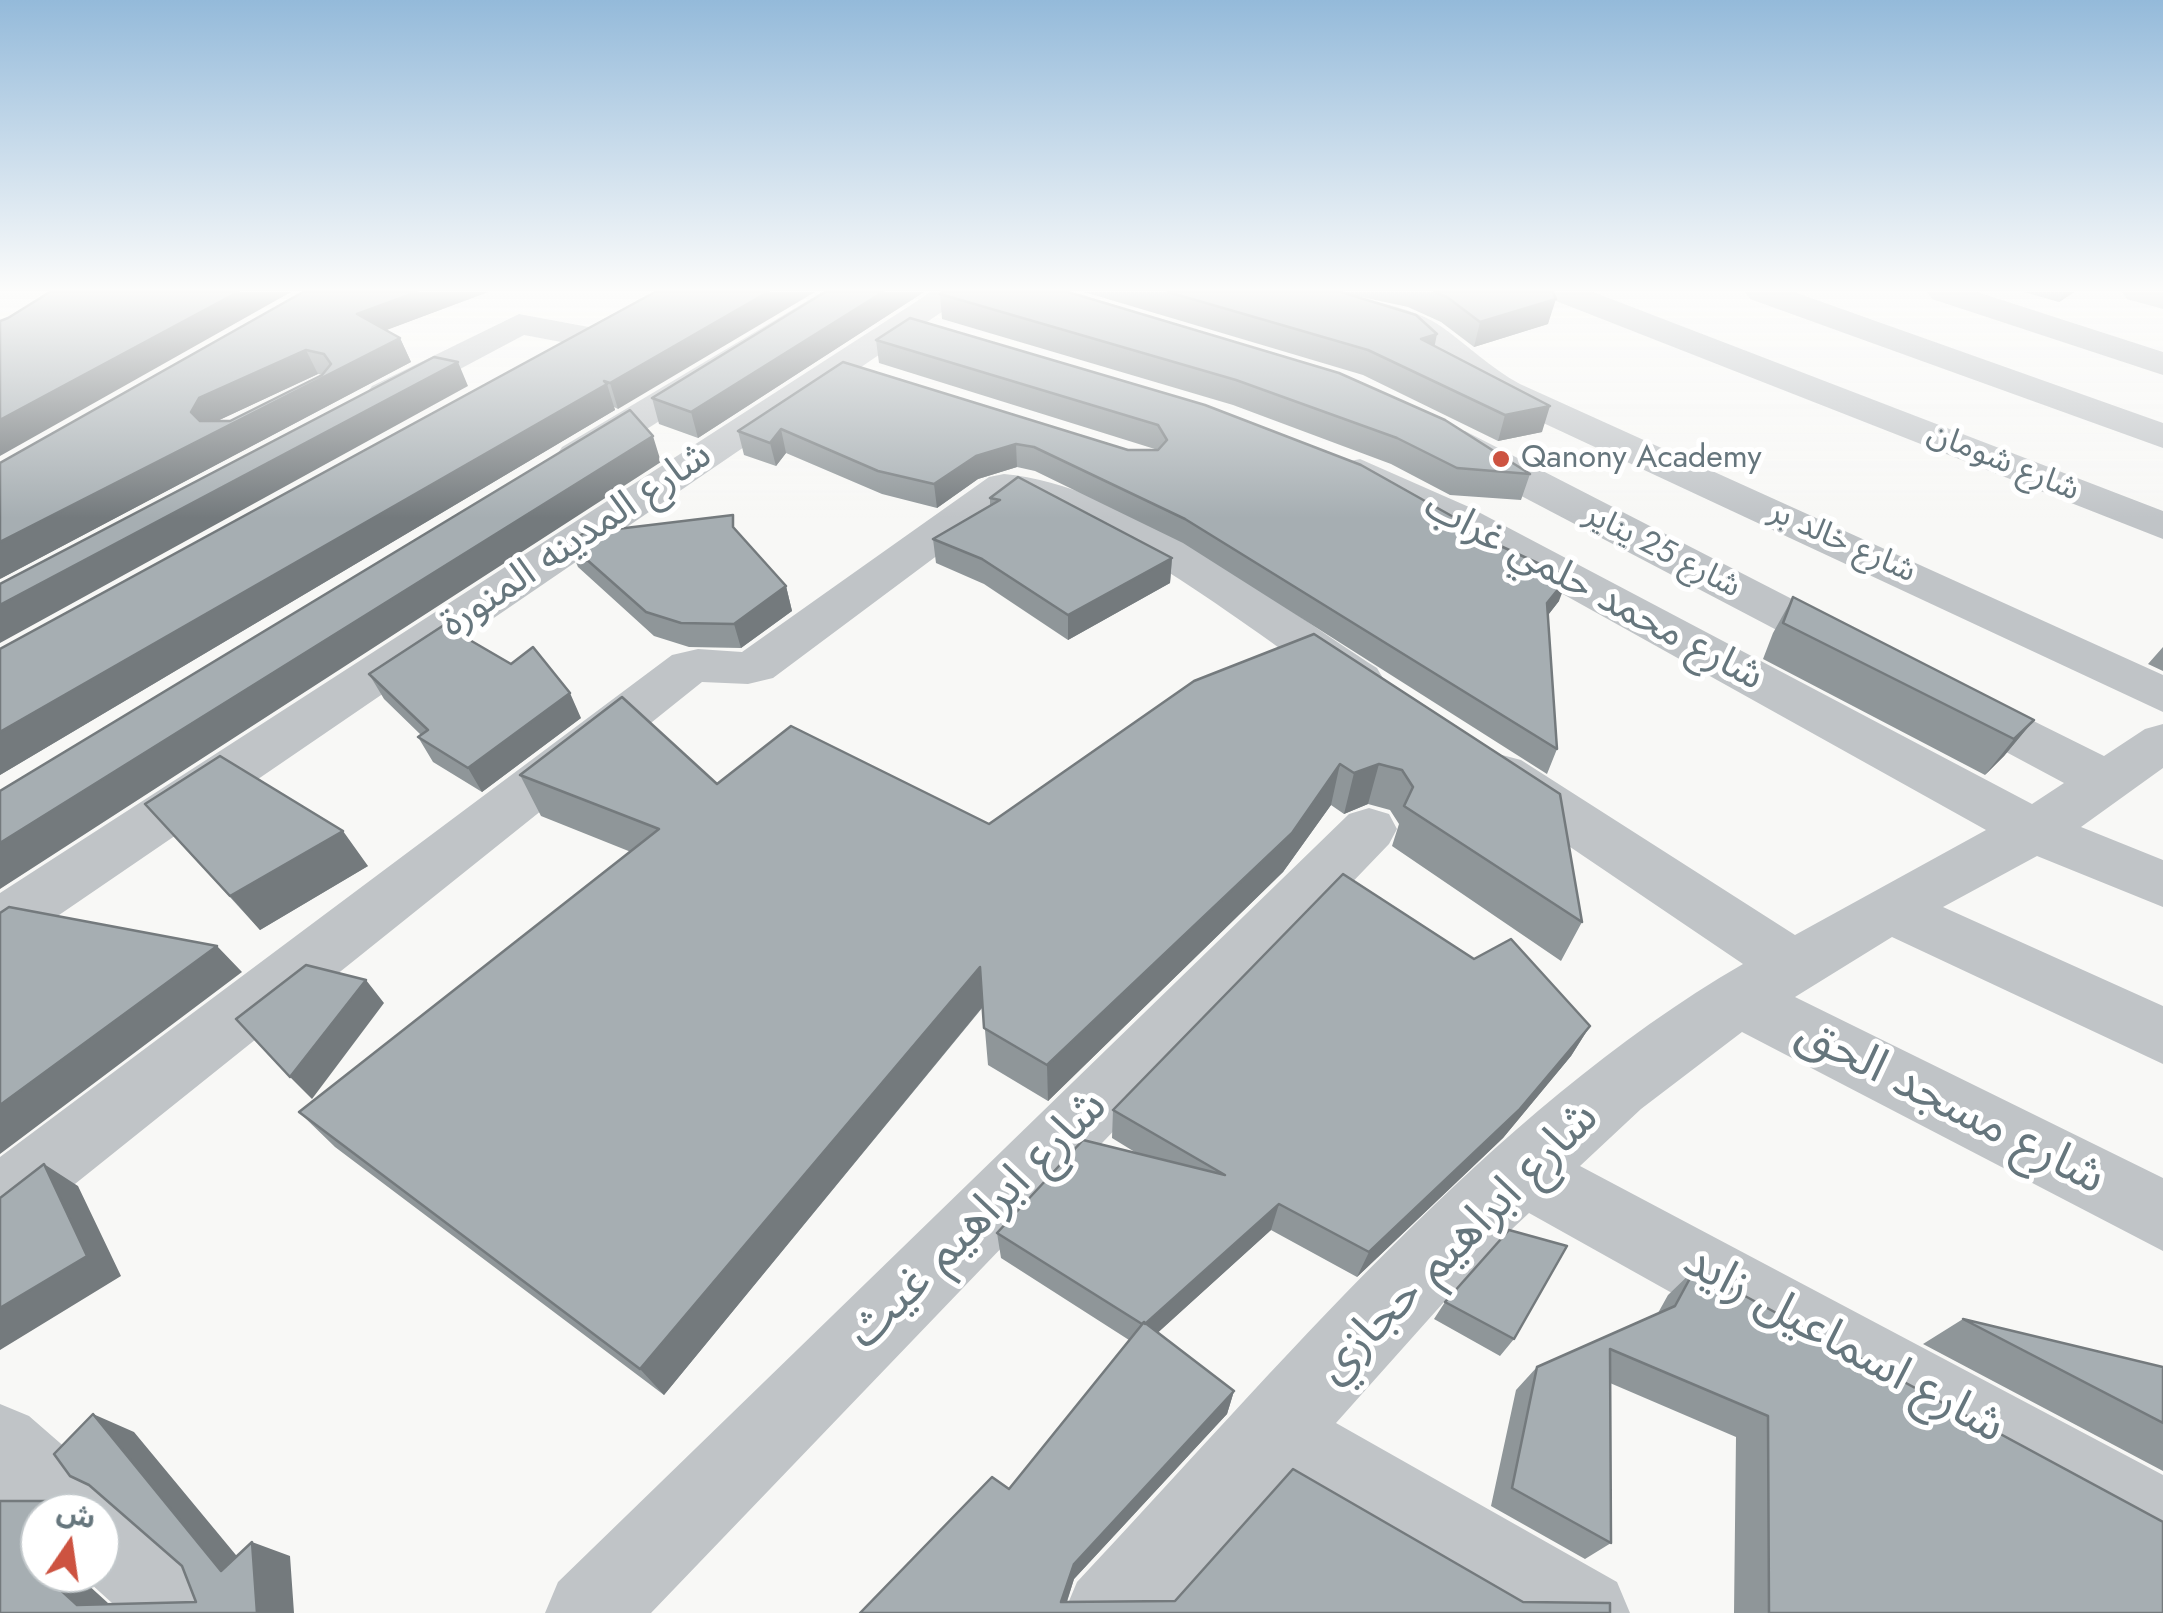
<!DOCTYPE html>
<html>
<head>
<meta charset="utf-8">
<style>
	body { margin:0 }
	#map { position:relative; width:2163px; height:1613px; overflow:hidden; background:#f8f8f6; font-family:Jost,"Noto Sans Arabic",sans-serif }
	canvas { display:block }
	.north { position:absolute; left:20px; top:1493px; width:100px; height:100px; box-sizing:border-box; background:#fff; border:2px solid #c2c8cb; border-radius:50%; rotate:13deg; font-size:28px; font-weight:700; line-height:40px; text-align:center; color:#66767d }
	.north::after { content:''; display:block; margin:auto; width:35px; height:45px; background:#cd5341; clip-path:polygon(50% 0,100% 100%,50% 72%,0 100%) }
</style>
</head>
<body>
<div id="map">
<canvas width="2163" height="1613"></canvas>
<div class="north">ش</div>
</div>
<script>
const ctx = document.querySelector('canvas').getContext('2d');
ctx.lineJoin = 'round';
function fillPath(path, color) {
  ctx.fillStyle = color;
  ctx.fill(path, 'evenodd');
}
function stroke(path, color, width, dash) {
  ctx.strokeStyle = color;
  ctx.lineWidth = width;
  ctx.lineCap = dash ? 'butt' : 'round';
  ctx.setLineDash(dash || []);
  ctx.stroke(path);
}
function label(font, color, halo, rows, align = 'center') {
  ctx.font = font + ' Jost,"Noto Sans Arabic",sans-serif';
  ctx.lineWidth = 10;
  ctx.setLineDash([]);
  ctx.textBaseline = 'middle';
  ctx.strokeStyle = halo;
  ctx.fillStyle = color;
  for (const [text, x, y, turn = 0] of rows) {
    ctx.save();
    ctx.translate(x, y);
    ctx.rotate((+turn || 0) * Math.PI / 180);
    ctx.textAlign = isNaN(turn) ? turn : align;
    if (halo) ctx.strokeText(text, 0, 0);
    ctx.fillText(text, 0, 0);
    ctx.restore();
  }
}
fillPath(new Path2D(`
	M822 292H863L590 465 576 468 562 465 556 456 562 447Z
	M931 292H971L21 941 0 948V893Z
	M1290 292C1331 292 1405 302 1439 325 1468 345 1490 368 1520 384L2163 675V712L1494 400 1466 385 1412 337 1295 299Z
	M1546 292H1593L2163 511V539L1551 299Z
	M1745 292H1794L2163 423V448L1750 299Z
	M1927 292H1977L2163 352V375L1932 299Z
	M2122 292H2163V309L2127 299Z
	M519 314 605 330 611 337 605 344 593 348 524 335 398 402H372L366 394 372 386Z
	M1465 431 1864 636 1871 647 1864 658 1847 663 1830 658 1508 489 1451 451 1445 443 1451 435Z
	M1360 459 1469 507 2032 804 2064 783 1937 715 1930 703 1937 691 1955 686 1973 691 2104 756 2145 729 2163 724V768L2081 827 2163 860V907L2037 856 1943 907 2163 1006V1064L1892 937 1795 997 2163 1178V1251L1742 1032 1641 1109 1580 1166 2163 1475V1564L2133 1551 1529 1213 1494 1246 1336 1423 1617 1582 1630 1613H1501L1282 1484 1167 1613H1064L1077 1582C1277 1370 1489 1111 1743 964L1483 788 1475 774 1483 760 1502 755 1521 760 1795 935 1986 830 1439 525 1346 480 1340 471 1346 462Z
	M1004 474C1126 485 1274 602 1377 668L1384 680 1377 692 1359 697 1341 692C1268 641 1095 508 1013 499L773 678 748 684 702 682 25 1224 0 1235V1157L672 655 698 649 742 652 989 477Z
	M1369 808 1389 814 1397 829 1389 844 651 1613H545L558 1582 1349 814Z
	M0 1404 29 1416 106 1483 111 1496 130 1504 220 1582 233 1613H123L79 1573H100V1513H40V1537L0 1501Z`), '#c0c4c7');
fillPath(new Path2D(`
	M303 292H488L386 330 400 338 411 362 0 579ZM318 374 323 375 230 421H217Z
	M655 292 618 409 614 407 615 410 0 775V688Z
	M825 292H924L698 438 659 424 652 398Z
	M1068 292 1530 474 1521 500 1450 495 1391 464 1233 405 942 319 940 294Z
	M1084 292H1553L1548 324 1474 347 1441 322 1408 307 1343 293 1435 346 1542 432 1498 441 1363 375Z
	M2024 292H2074L2059 302Z
	M910 318 1481 537 1559 601 1548 615 1557 749 1547 774 1183 543 1035 471 1017 467 978 479 937 508 882 494 786 453 776 466 744 455 738 431 843 362 1128 450H1158L879 363 876 340Z
	M990 498 1172 558 1170 583 1068 640 984 584 936 563 933 539 990 506Z
	M737 532 786 586 792 611 741 648 689 647 654 636 578 567 568 543Z
	M1793 597 2034 720 2004 756 1985 775 1763 659 1773 633Z
	M1314 634 1582 922 1561 961 1392 846 1399 824 1390 810 1368 804 1344 814 1331 805 1283 872 1048 1101 988 1065 983 1007 664 1395 335 1147 299 1112 631 852 541 816 520 775 717 784 989 824Z
	M2163 647V671L2148 664Z
	M369 674 581 718 482 792 433 762 418 737 421 735 384 699Z
	M145 804 368 866 260 930Z
	M1474 959 1590 1026 1571 1056 1503 1138 1357 1277 1271 1230 1157 1333 1234 1391 1227 1414 1074 1579 1067 1602H1523L860 1613 1009 1489 1129 1340 1001 1258 997 1233 1138 1154 1112 1138 1113 1110Z
	M1695 1269 2163 1613H1734L1736 1437 1610 1383 1611 1543 1585 1559 1491 1506 1516 1390 1537 1367 1658 1313 1668 1295Z
	M1445 1302 1514 1339 1500 1356 1434 1319Z
	M1963 1319 2163 1367V1471L1923 1344Z`), '#8f9699');
fillPath(new Path2D(`
	M238 292H291L0 456V420Z
	M417 292H488L368 337 357 314Z
	M768 292H815L618 409 610 383Z
	M883 292H924L698 438 691 412Z
	M2065 292H2074L2059 302Z
	M1556 299 1548 324 1474 347 1480 322Z
	M1437 334 1432 359 1421 339Z
	M400 338 411 362 0 579V542Z
	M306 350 318 374 213 423 206 436 191 412 199 398Z
	M458 362 468 386 0 643V605Z
	M607 384 615 410 0 775V732Z
	M1550 406 1542 432 1498 441 1505 415Z
	M781 429 786 453 776 466 770 443Z
	M653 436 661 462 0 889V843Z
	M1016 444 1017 467 978 479 937 508 934 484 976 456Z
	M1172 558 1170 583 1068 640V615Z
	M1568 577 1559 601 1538 628 1547 603Z
	M786 586 792 611 741 648 734 624Z
	M570 693 581 718 482 792 468 768Z
	M2034 720 2004 756 1985 775 2014 739Z
	M1340 764 1331 805 1283 872 1048 1101 1047 1065Z
	M1379 764 1368 804 1344 814 1354 773Z
	M343 831 368 866 260 930 230 896Z
	M217 946 242 972 0 1154V1105Z
	M980 967 984 1005 664 1395 640 1369Z
	M366 980 384 1003 312 1099 290 1077Z
	M1590 1026 1571 1056 1503 1138 1357 1277 1369 1252Z
	M44 1164 78 1186 121 1276 0 1350V1308Z
	M1279 1204 1271 1230 1141 1348 1143 1325Z
	M1234 1391 1227 1414 1074 1579 1063 1613 1061 1602 1074 1564Z
	M93 1414 134 1432 255 1578 252 1542 290 1556 294 1613H257L221 1571Z
	M51 1501 86 1513H51Z
	M28 1559 40 1563V1571Z
	M42 1573H75L119 1613 77 1605Z`), '#747a7d');
const building = new Path2D(`
	M50 292H238L0 420V321L8 318Z
	M303 292H417L357 314 400 338 0 542V463ZM306 350 324 354 331 364 322 375 230 421H200L191 412 199 398Z
	M655 292H768L610 383 604 381 607 384 0 732V649Z
	M825 292H883L691 412 652 398Z
	M942 292H1068L1339 373 1445 420 1530 474 1457 468 1397 438 1236 380 940 294Z
	M1168 292H1341L1416 315 1437 334 1421 339 1550 406 1505 415 1368 350Z
	M1435 292H1553L1556 299 1480 322 1447 297Z
	M910 318 1205 405 1361 465 1482 533 1481 537 1568 577 1547 603 1557 749 1185 519 1034 447 1016 444 976 456 934 484 878 471 781 429 770 443 738 431 843 362 1128 450H1158L1167 440 1158 425 876 340Z
	M434 357 458 362 0 605V584Z
	M630 410 653 436 0 843V791Z
	M1018 477 1172 558 1068 615 982 559 933 539 1000 500 990 498Z
	M733 515V527L786 586 734 624 681 623 646 612 568 543 584 533Z
	M1793 597 2034 720 2014 739 1783 623Z
	M444 625 511 664 533 647 570 693 468 768 418 737 428 730 369 674Z
	M1314 634 1560 794 1582 922 1404 806 1413 787 1402 770 1379 764 1354 773 1340 764 1292 833 1047 1065 984 1028 980 967 640 1369 299 1112 659 829 520 775 622 697 717 784 791 726 989 824 1194 681Z
	M220 756 343 831 230 896 145 804Z
	M1343 874 1474 959 1511 939 1590 1026 1519 1110 1369 1252 1279 1204 1145 1324 1144 1322 1142 1324 997 1233 1083 1140 1225 1175 1113 1110Z
	M9 907 217 946 0 1105V913Z
	M306 965 366 980 290 1077 236 1019Z
	M44 1164 87 1256 0 1308V1198Z
	M1509 1230 1567 1246 1514 1339 1445 1302Z
	M1695 1269 2163 1522V1613H1769L1768 1416 1610 1349 1611 1543 1512 1488 1537 1367 1675 1306Z
	M1963 1319 2163 1367V1423Z
	M1144 1322 1234 1391 1074 1564 1061 1602 1175 1601 1293 1469 1523 1602 1610 1603V1613H860L992 1477 1009 1489Z
	M93 1414 221 1571 252 1542 257 1613H0V1501H51V1513H40V1557L28 1559 40 1571V1573H42L77 1605 196 1602 182 1566 89 1485 70 1476 54 1454Z`);
fillPath(building, '#a6aeb2');
stroke(building, '#747a7d', 2.5);
const sky = ctx.createLinearGradient(0, 0, 0, 518);
sky.addColorStop(0, '#94bada');
sky.addColorStop(0.56, '#fcfcfb');
sky.addColorStop(1, '#fcfcfb00');
ctx.fillStyle = sky;
ctx.fillRect(0, 0, 2163, 518);
for (const [x, y, r, color] of [
	[1501,459,10,"#cd5341"]
]) {
  const dot = new Path2D();
  dot.arc(x, y, r, 0, 2 * Math.PI);
  ctx.fillStyle = color;
  ctx.fill(dot);
  stroke(dot, '#fff', 4);
}
label('32px', '#66767d', '#fff', [
	["Qanony Academy",1521,459]
], 'left');
label('32px', '#66767d', '#fff', [
	["شارع شومان",2003,463,22],
	["شارع خالد بر",1842,543,24],
	["شارع 25 يناير",1662,552,27]
]);
label('40px', '#66767d', '#fff', [
	["شارع المدينه المنورة",577,541,-34],
	["شارع محمد حلمي غراب",1593,593,28]
]);
label('48px', '#66767d', '#fff', [
	["شارع مسجد الحق",1950,1107,27],
	["شارع ابراهيم غيث",979,1221,-45],
	["شارع ابراهيم حجازي",1459,1244,-45],
	["شارع اسماعيل زايد",1843,1346,29]
]);
</script>
</body>
</html>
